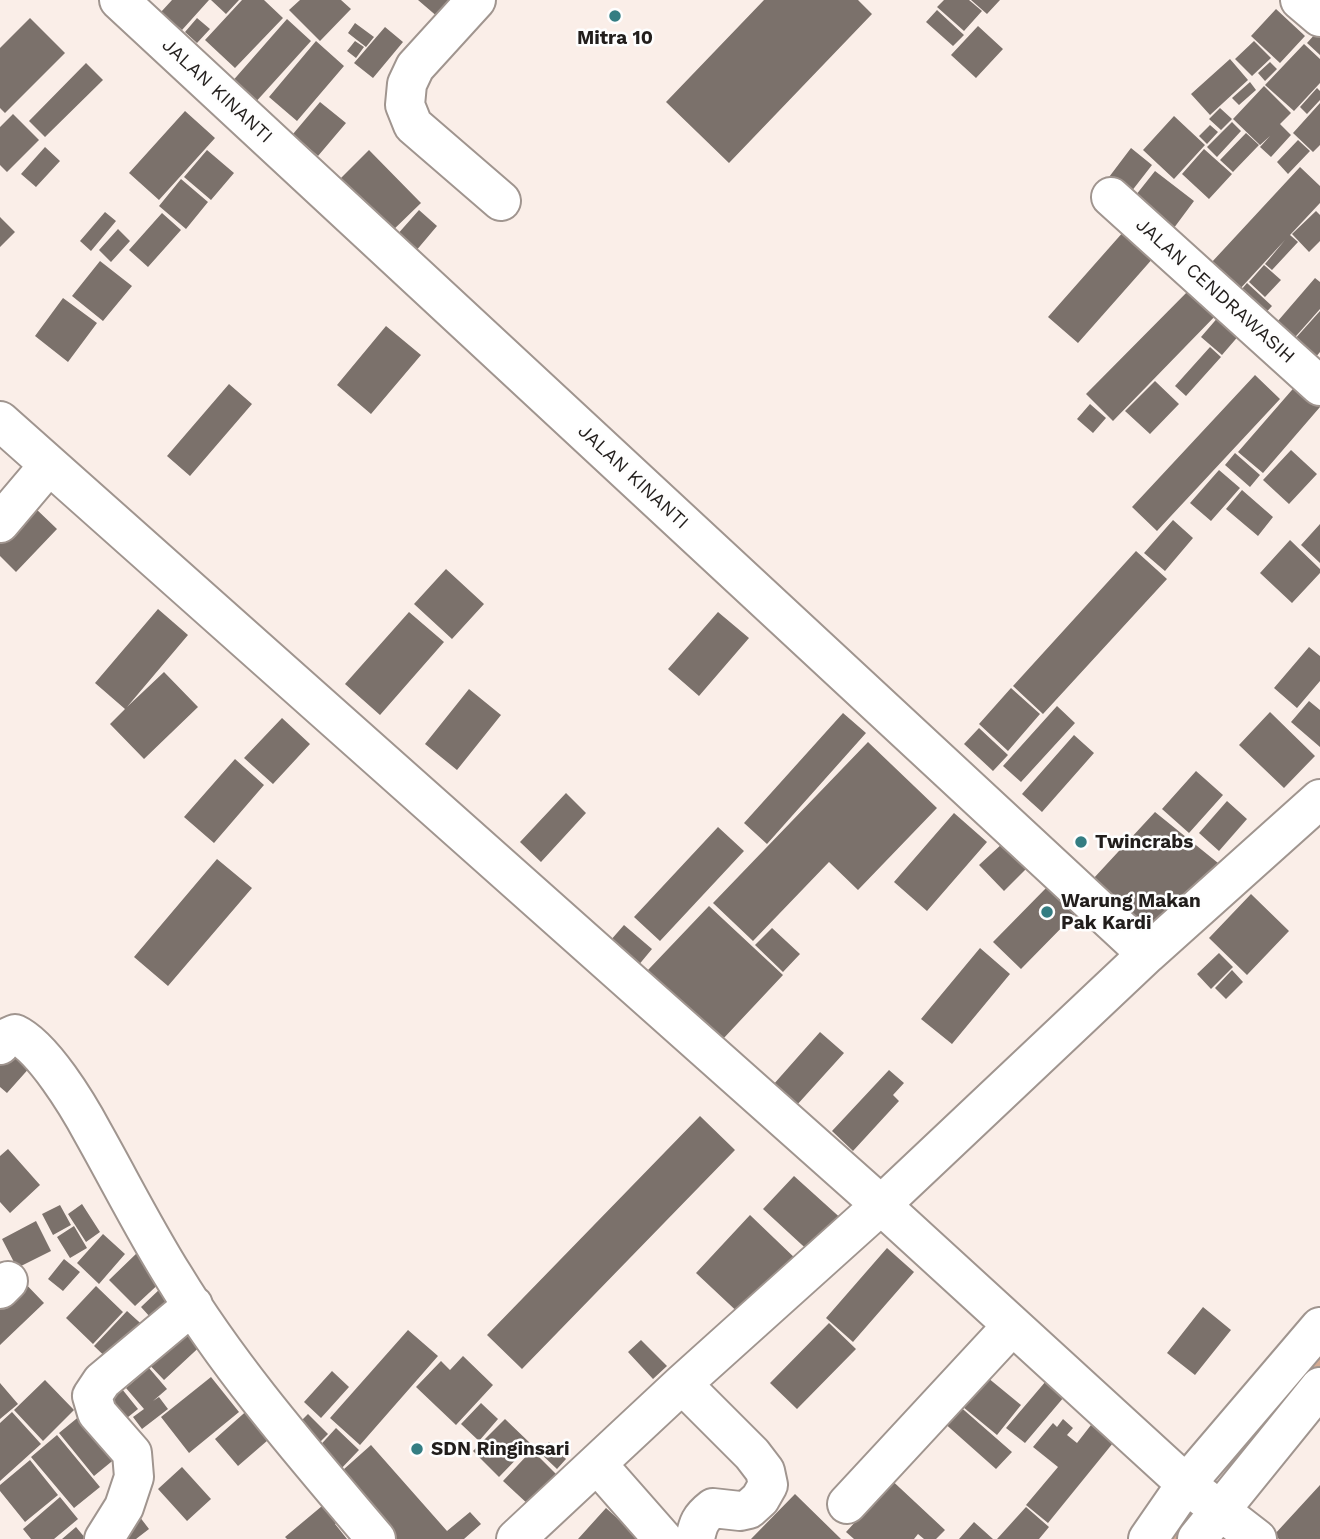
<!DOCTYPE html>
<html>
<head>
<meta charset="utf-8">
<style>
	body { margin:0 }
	canvas { display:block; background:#faeee8 }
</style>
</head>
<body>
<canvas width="1320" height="1539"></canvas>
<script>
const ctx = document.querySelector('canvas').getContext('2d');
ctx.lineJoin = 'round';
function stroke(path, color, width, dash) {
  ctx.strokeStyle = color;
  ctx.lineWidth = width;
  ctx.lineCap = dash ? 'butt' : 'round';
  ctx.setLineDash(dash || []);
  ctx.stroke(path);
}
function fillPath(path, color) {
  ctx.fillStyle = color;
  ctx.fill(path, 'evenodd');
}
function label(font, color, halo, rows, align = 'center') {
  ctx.font = font + ' "Work Sans",sans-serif';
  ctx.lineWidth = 5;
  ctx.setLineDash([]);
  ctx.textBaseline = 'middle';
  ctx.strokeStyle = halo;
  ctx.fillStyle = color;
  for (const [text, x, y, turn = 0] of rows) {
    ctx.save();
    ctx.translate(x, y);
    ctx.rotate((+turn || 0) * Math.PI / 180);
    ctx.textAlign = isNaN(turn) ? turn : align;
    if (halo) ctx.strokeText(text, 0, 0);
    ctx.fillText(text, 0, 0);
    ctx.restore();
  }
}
stroke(new Path2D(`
	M1282 1405 1320 1358
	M1175 1539 1204 1500`), '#d6ab92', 30);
fillPath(new Path2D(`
	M172 0H209L182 30 161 12Z
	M211 0H239L226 14Z
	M242 0H264L283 18 235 68 205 40Z
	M300 0H341L351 9 320 41 289 10Z
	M418 0H466L446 24Z
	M764 0H858L872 14 729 163 666 102Z
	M944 0H969L982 11 964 31 937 7Z
	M971 0H1000L987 14Z
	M1276 9 1305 36 1280 63 1251 36Z
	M937 10 964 35 953 46 926 22Z
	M30 18 65 53 5 113 0 108V48Z
	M197 18 210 29 197 43 185 32Z
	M287 19 311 41 253 105 230 84Z
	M355 23 374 37 366 47 348 33Z
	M978 26 1003 49 976 78 951 55Z
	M385 27 403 42 373 78 354 63Z
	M1316 33 1320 36V55L1307 43Z
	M316 41 344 66 297 121 269 97Z
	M355 41 364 47 356 58 347 51Z
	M1254 41 1271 58 1252 76 1235 59Z
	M1304 44 1320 59V83L1294 111 1265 85Z
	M1230 59 1248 80 1210 115 1191 94Z
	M1270 62 1277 69 1265 81 1258 73Z
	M86 63 103 80 45 137 29 121Z
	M1250 82 1256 90 1239 105 1232 98Z
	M1264 86 1291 113 1280 124 1291 135 1271 157 1260 147 1270 136 1260 145 1233 119Z
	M1317 88 1320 91V100L1307 114 1300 107Z
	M320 102 346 123 318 156 293 134Z
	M1320 103V145L1313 152 1293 133Z
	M1220 108 1232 119 1221 130 1209 119Z
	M185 111 215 138 159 200 129 173Z
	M13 114 39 140 7 172 0 165V127Z
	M1174 116 1205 145 1174 179 1143 150Z
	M1232 122 1241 131 1217 157 1207 147Z
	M1210 125 1218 132 1207 144 1199 136Z
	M1246 133 1259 145 1233 172 1220 160Z
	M1298 140 1310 151 1288 174 1277 162Z
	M45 147 60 161 36 187 21 174Z
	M1131 148 1152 165 1124 201 1103 185Z
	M1204 149 1232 174 1209 199 1182 174Z
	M207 150 234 173 211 200 184 177Z
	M369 150 421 203 389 234 338 181Z
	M1300 167 1320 186V203L1290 235 1298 242 1272 270 1265 264 1285 240 1239 290 1211 263Z
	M1155 171 1194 201 1168 236 1128 205Z
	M181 179 208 202 186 229 159 206Z
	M419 210 437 226 415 252 396 236Z
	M1316 211 1320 215V241L1309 252 1292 234Z
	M105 212 116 221 91 251 80 241Z
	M162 213 181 230 148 267 129 250Z
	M0 217 15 232 0 247Z
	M1132 222 1162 248 1078 343 1048 317Z
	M118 229 130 241 111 262 99 250Z
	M100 261 132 286 103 321 72 296Z
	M1264 265 1281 280 1265 297 1249 282Z
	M1315 278 1320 282V309L1289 344 1271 329Z
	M1247 283 1272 306 1262 317 1237 295Z
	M1194 285 1220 311 1113 421 1086 394Z
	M63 298 97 323 68 362 35 336Z
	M1226 308 1247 326 1222 355 1201 337Z
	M1320 311V352L1315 358 1294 340Z
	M386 326 421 355 371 414 337 385Z
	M1210 347 1221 357 1186 396 1175 386Z
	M1255 375 1280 399 1157 531 1132 507Z
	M1155 381 1179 404 1150 434 1125 411Z
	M1298 383 1320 402V407L1263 473 1238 452Z
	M229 384 252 404 190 476 167 456Z
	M1090 404 1106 418 1093 433 1077 419Z
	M1291 450 1317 474 1289 504 1263 480Z
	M1235 453 1260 475 1250 487 1225 465Z
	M1219 470 1240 488 1211 521 1190 503Z
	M1242 490 1273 517 1258 536 1226 509Z
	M33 506 57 529 16 572 0 556V540Z
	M1173 520 1193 538 1165 571 1144 553Z
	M1320 524V563L1301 545Z
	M1290 540 1320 569V573L1292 603 1260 573Z
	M1136 551 1167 579 1043 714 1013 686Z
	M446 569 484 604 452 639 414 604Z
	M158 609 188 635 127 707 164 672 198 707 144 759 110 724 125 709 95 683Z
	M409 612 444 642 380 715 345 684Z
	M718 612 749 638 699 696 668 669Z
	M1309 647 1320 656V681L1297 708 1274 688Z
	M1011 688 1040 714 1008 751 979 724Z
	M469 689 501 715 457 770 425 744Z
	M1309 701 1320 710V747L1291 722Z
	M1057 706 1075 723 1021 782 1003 766Z
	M1270 712 1315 756 1284 788 1239 745Z
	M843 713 866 733 767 844 744 823Z
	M282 718 310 744 273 784 244 758Z
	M979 728 1008 755 993 771 964 744Z
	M1074 735 1094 753 1042 812 1022 794Z
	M868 742 937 808 858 890 829 862 753 941 713 903Z
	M235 759 264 785 214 843 184 817Z
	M1196 771 1223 795 1189 833 1162 809Z
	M566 793 586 813 541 862 520 842Z
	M1227 801 1247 819 1219 851 1199 833Z
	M1155 812 1223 867 1152 934 1093 879Z
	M954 813 987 842 927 911 894 882Z
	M718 827 744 851 660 941 634 917Z
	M1003 843 1027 868 1004 891 979 865Z
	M217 859 252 888 168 986 134 957Z
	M1048 886 1075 914 1021 969 993 942Z
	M1251 894 1289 931 1247 975 1209 938Z
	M709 906 783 975 722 1040 648 970Z
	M624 925 652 949 632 973 603 949Z
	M772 928 800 954 783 972 755 945Z
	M980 948 1010 974 952 1044 921 1019Z
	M1219 953 1233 967 1211 989 1197 974Z
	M1232 970 1243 982 1226 999 1215 988Z
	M820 1032 844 1053 796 1106 773 1085Z
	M7 1043 32 1065 7 1093 0 1087V1051Z
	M889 1070 904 1083 893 1095 899 1101 853 1151 832 1131Z
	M700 1116 735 1150 522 1369 487 1335Z
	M8 1149 40 1185 10 1213 0 1202V1156Z
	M794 1176 845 1222 814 1256 763 1209Z
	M82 1204 100 1232 86 1242 68 1214Z
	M60 1205 71 1225 53 1235 42 1214Z
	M750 1215 798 1261 744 1318 696 1273Z
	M36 1221 51 1251 17 1268 2 1239Z
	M74 1226 87 1248 70 1258 57 1237Z
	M103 1234 125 1254 99 1284 77 1263Z
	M887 1248 914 1272 853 1342 826 1318Z
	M138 1252 164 1279 135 1306 109 1280Z
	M64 1259 80 1272 63 1291 48 1279Z
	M20 1278 44 1303 0 1345V1297Z
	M96 1286 123 1312 93 1344 66 1318Z
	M162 1287 182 1307 160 1328 141 1307Z
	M1203 1307 1231 1330 1195 1375 1167 1353Z
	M127 1311 148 1330 115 1366 94 1346Z
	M184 1316 207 1340 164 1380 141 1356Z
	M829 1323 856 1349 797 1409 770 1383Z
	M408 1330 438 1356 360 1445 330 1418Z
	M641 1340 667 1366 653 1379 628 1352Z
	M463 1356 493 1385 456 1425 416 1387 441 1361 450 1370Z
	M149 1368 167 1389 153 1401 159 1397 168 1409 142 1429 133 1417 144 1409 126 1388Z
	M332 1371 349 1387 321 1418 304 1402Z
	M982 1373 1021 1405 997 1435 957 1402Z
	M211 1377 239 1412 189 1453 161 1417Z
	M45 1380 74 1410 43 1441 14 1410Z
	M1046 1381 1064 1397 1025 1443 1006 1428Z
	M0 1383 18 1404 0 1419Z
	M118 1384 138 1409 122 1422 101 1398Z
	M481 1403 498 1419 479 1441 461 1424Z
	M957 1404 1012 1452 996 1469 942 1421Z
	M251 1407 275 1434 238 1466 215 1439Z
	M87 1410 122 1453 94 1476 59 1433Z
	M12 1412 41 1444 0 1481V1423Z
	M308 1414 328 1434 311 1451 291 1431Z
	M505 1419 531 1444 499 1477 473 1451Z
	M1063 1419 1073 1428 1067 1435 1077 1443 1091 1425 1113 1443 1048 1523 1026 1505 1058 1467 1033 1447 1053 1423 1057 1427Z
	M336 1428 359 1450 338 1472 315 1451Z
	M57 1435 100 1487 74 1508 31 1457Z
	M549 1442 566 1459 557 1469 539 1452Z
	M371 1445 447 1531 470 1512 481 1524 464 1539H388L334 1478Z
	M532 1450 558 1476 530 1506 503 1481Z
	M30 1460 58 1495 25 1522 0 1491V1485Z
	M182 1467 211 1499 187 1521 158 1489Z
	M885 1474 945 1530 936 1539H924L918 1534 914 1539H854L846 1532 878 1497Z
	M1320 1485V1539H1279L1274 1535Z
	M795 1494 841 1539H751Z
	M60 1497 78 1519 54 1539H31L23 1529Z
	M328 1501 342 1518 335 1524 347 1539H287L285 1537Z
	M1026 1507 1049 1527 1039 1539H997Z
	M606 1508 640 1539H578Z
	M136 1512 149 1529 136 1539H117Z
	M974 1522 993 1539H959Z
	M76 1527 86 1539H62Z`), '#7b716b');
const minor = new Path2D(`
	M119 0 1147 954
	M476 0 415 67 407 84 405 105 413 125 501 201
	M1300 0 1320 17
	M1111 197 1320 386
	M0 421 881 1205 1186 1484 1257 1539
	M0 523 49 465
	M0 1045 4 1039 15 1034C43 1047 78 1105 93 1133 120 1181 145 1231 174 1277 231 1371 305 1455 376 1539
	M0 1289 8 1281
	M682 1384 752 1454 765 1471 768 1485 760 1499 749 1509 740 1511 713 1508C700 1518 698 1524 695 1539
	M597 1464 663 1539
	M847 1504 1012 1326
	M104 1539 124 1507 134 1477 132 1453 97 1413 92 1396 102 1381 193 1305
	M516 1539 682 1384 881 1205 1147 954 1320 799
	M1148 1539 1186 1484 1320 1327
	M1197 1539 1320 1387`);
stroke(minor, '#a0958f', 42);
stroke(minor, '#fff', 38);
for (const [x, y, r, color] of [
	[615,16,7,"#347d82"],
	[1081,842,7,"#347d82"],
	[1047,912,7,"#347d82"],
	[417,1449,7,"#347d82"]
]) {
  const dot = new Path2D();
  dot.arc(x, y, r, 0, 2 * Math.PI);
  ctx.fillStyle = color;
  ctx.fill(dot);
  stroke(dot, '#fefefe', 2.5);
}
label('bold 19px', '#221e1c', '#fefefe', [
	["Mitra 10",615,38,"center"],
	["Twincrabs",1095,842],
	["Warung Makan",1061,901],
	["Pak Kardi",1061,923],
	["SDN Ringinsari",431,1449]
], 'left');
label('19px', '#221e1c', '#fefefe', [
	["JALAN KINANTI",217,91,43],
	["JALAN CENDRAWASIH",1215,291,42],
	["JALAN KINANTI",633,477,43]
]);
</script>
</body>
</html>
